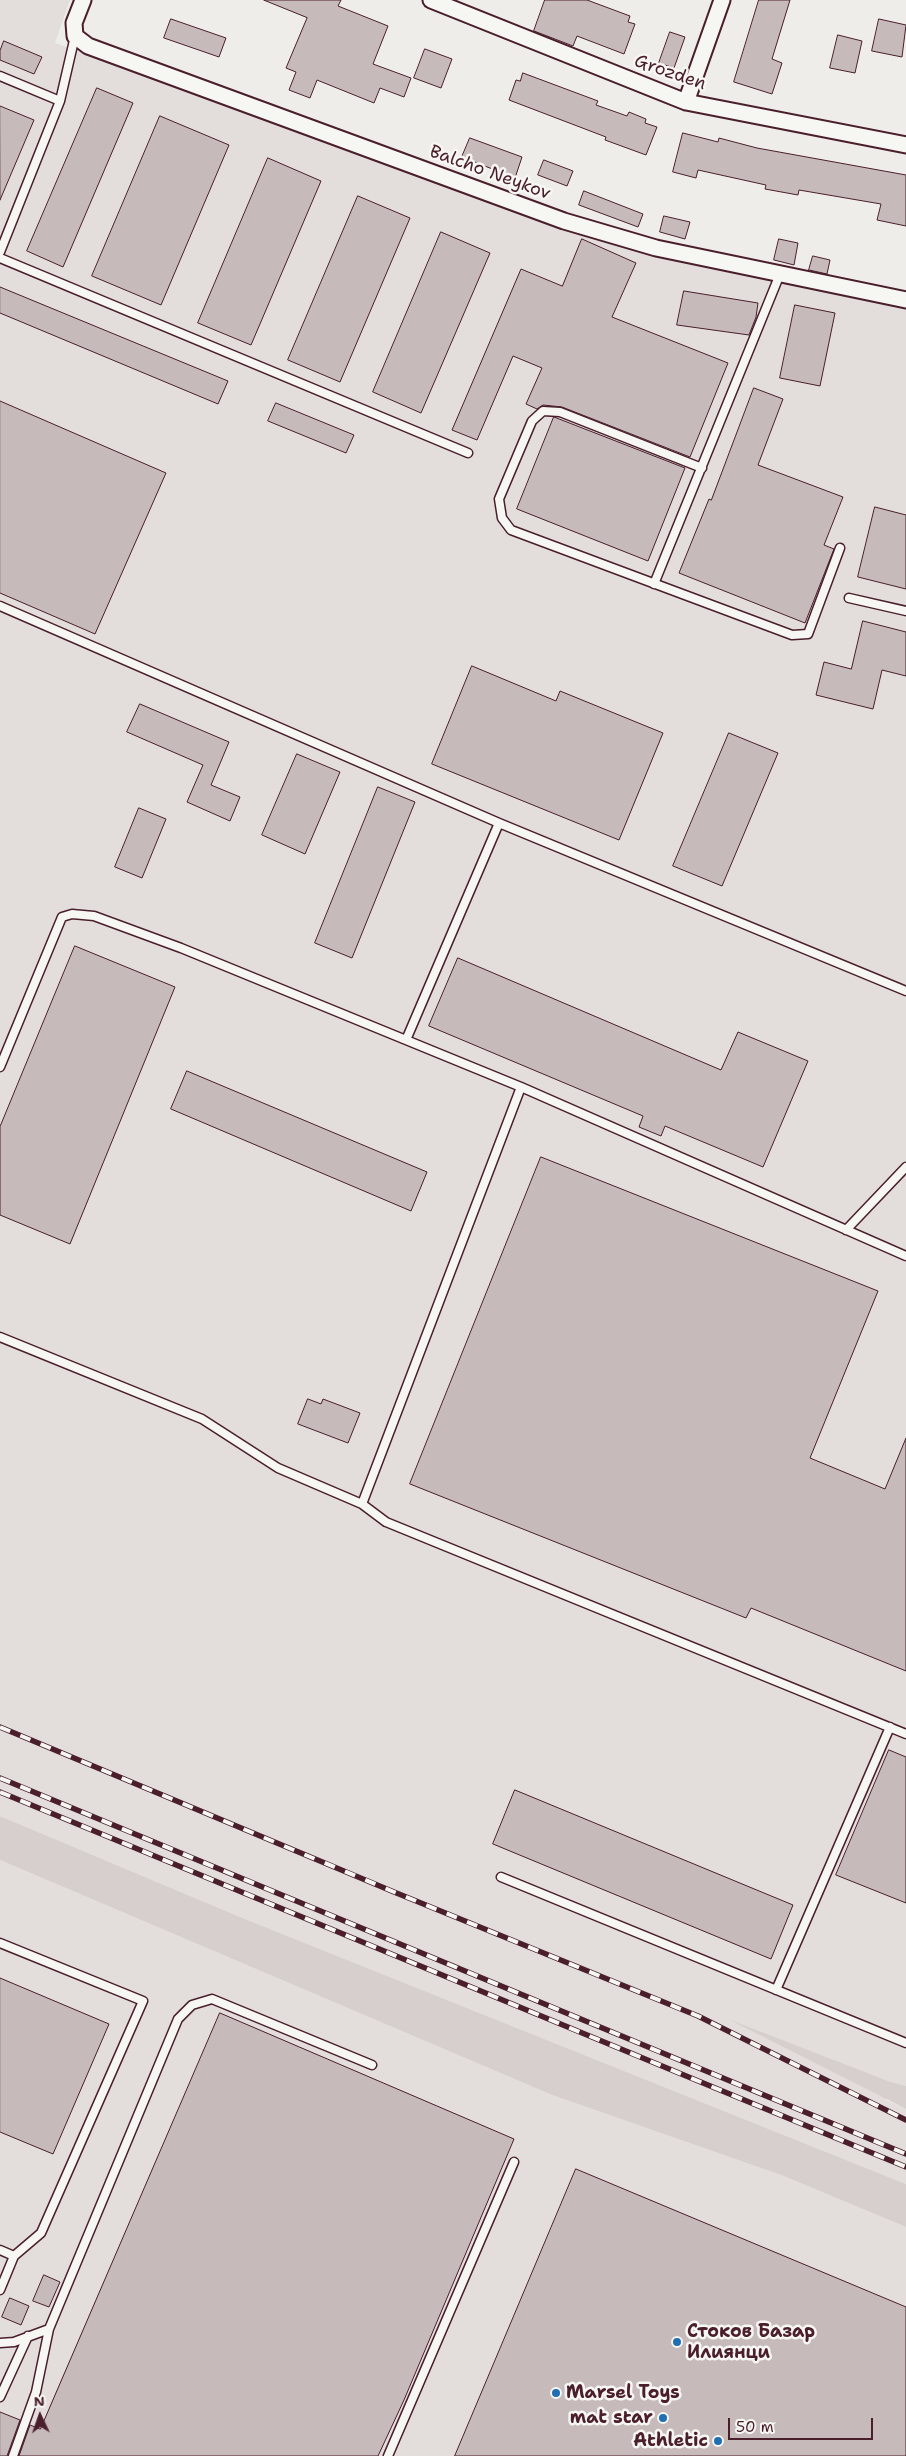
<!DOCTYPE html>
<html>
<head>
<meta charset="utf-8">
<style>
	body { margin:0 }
	#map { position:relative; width:906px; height:2456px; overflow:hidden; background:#efedea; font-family:"Shantell Sans",sans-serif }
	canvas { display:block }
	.north { position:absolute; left:15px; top:2391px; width:50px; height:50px; -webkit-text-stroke:4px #f6f6f2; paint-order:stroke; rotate:357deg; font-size:14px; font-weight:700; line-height:20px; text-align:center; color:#4a1f2b }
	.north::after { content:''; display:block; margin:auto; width:18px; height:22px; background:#4a1f2b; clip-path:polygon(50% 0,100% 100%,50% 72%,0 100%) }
	.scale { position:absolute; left:728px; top:2418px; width:145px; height:22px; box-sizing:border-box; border:2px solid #4a1f2b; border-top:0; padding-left:6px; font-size:15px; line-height:18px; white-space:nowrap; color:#4a1f2b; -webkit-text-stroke:4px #f6f6f2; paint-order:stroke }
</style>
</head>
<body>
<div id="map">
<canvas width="906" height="2456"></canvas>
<div class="north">N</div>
<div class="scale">50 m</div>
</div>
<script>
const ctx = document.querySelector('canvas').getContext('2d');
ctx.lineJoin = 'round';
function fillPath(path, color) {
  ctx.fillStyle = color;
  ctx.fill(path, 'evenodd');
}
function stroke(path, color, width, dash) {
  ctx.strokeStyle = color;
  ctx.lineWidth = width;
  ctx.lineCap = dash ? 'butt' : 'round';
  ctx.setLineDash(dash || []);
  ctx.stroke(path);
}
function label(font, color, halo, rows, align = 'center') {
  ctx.font = font + ' "Shantell Sans",sans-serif';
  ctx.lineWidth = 5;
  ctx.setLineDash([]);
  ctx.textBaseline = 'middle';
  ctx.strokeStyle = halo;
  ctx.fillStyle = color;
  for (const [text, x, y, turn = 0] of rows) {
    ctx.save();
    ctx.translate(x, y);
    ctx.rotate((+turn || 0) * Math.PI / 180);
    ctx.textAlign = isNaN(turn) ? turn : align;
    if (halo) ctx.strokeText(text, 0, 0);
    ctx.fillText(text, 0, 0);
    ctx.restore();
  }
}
fillPath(new Path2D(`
	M0 0H70L55 43 586 235 726 270 906 307V2086L888 2081 886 2100 906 2109V2184L245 1919 0 1816Z
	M0 1860 552 2095 781 2175 906 2227V2456H0Z`), '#e3dedc');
fillPath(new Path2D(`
	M0 1816 245 1919 906 2184V2227L781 2175 552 2095 0 1860Z
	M728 2019 888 2081 906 2086V2109Z`), '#d7cfce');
const building = new Path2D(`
	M264 0H341L338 6 388 26 373 64 411 78 404 97 380 88 374 103 317 80 310 98 289 90 296 72 286 68 307 18Z
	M545 0H587L630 16 628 22 635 24 624 54 577 36 573 46 534 31Z
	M759 0H790L772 59 782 63 772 94 734 82Z
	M171 19 226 38 219 57 164 38Z
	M879 19 906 25 902 57 872 51Z
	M670 32 685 37 674 68 659 63Z
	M838 35 862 41 855 73 830 68Z
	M4 41 42 57 34 74 0 60V51Z
	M425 49 452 59 441 88 414 78Z
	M523 73 598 101 596 105 627 116 629 112 646 119 645 123 657 127 646 155 605 140 606 137 509 100 516 80 520 81Z
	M97 88 133 103 63 267 27 251Z
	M0 106 34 120 0 200Z
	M160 116 229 145 161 305 92 276Z
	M683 133 718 142 719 138 757 148 906 175V226L877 220 881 204 799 190 798 195 765 189 766 185 698 170 696 178 673 172Z
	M470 138 522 157 515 178 462 157Z
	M268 158 321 181 251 345 198 323Z
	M544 160 573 171 567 186 538 175Z
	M584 191 643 214 638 227 579 205Z
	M358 196 410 218 340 382 288 360Z
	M664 216 690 222 685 239 660 232Z
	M441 232 490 253 421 413 373 392Z
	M582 239 636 263 612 317 728 363 690 457 562 407 543 405 537 409 526 404 542 368 513 356 477 440 452 430 521 269 562 286Z
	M779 239 798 243 794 265 774 260Z
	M813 256 830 260 827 274 809 270Z
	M0 287 228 381 218 404 0 313Z
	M684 291 758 303 756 317 749 335 677 325Z
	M795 305 835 313 820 386 780 378Z
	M754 388 783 399 758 465 843 497 824 545 834 549 805 623 679 573 709 499 711 500Z
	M0 401 166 473 95 634 0 593Z
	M276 403 354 435 346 453 268 421Z
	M554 417 685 468 648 561 517 509Z
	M875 507 906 515V589L858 577Z
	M863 621 906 632V676L882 670 873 709 816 695 824 662 851 669Z
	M472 666 556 701 560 691 663 733 619 840 432 764Z
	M140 704 229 742 211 785 240 797 230 821 187 802 203 765 127 732Z
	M729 733 778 753 722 886 673 866Z
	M297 754 340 772 305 854 262 835Z
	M378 787 415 802 352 958 315 943Z
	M139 808 166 819 142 878 115 867Z
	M75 946 175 987 70 1244 0 1215V1127Z
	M458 958 721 1070 738 1032 808 1061 763 1167 665 1126 661 1136 639 1127 643 1116 429 1026Z
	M187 1071 427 1172 411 1211 171 1109Z
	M541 1157 878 1291 810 1458 885 1489 906 1438V1671L751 1608 746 1618 410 1484Z
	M308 1399 321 1404 323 1399 360 1413 348 1443 298 1424Z
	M889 1750 906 1757V1903L836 1875Z
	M515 1790 793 1905 771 1959 493 1844Z
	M0 1978 109 2024 53 2154 0 2132Z
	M220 2013 514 2139 404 2400 378 2456H19L30 2425 40 2429Z
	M576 2169 906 2307V2456H455Z
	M44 2275 60 2282 49 2307 33 2301Z
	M10 2298 29 2306 21 2325 2 2317Z
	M0 2412 20 2420 7 2456H0Z`);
fillPath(building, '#c6babb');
stroke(building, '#4a1f2b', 1);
const service = new Path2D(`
	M0 76 60 101
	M0 252 60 101 75 36
	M0 258 468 453
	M702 468 560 412 543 411 532 421 499 499 502 518 511 530 792 635 808 634 840 548
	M654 584 780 274
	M849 598 906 611
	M0 606 499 823 906 991
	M406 1040 499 823
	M0 1067 62 917 72 914 94 916 181 948 521 1087 906 1256
	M846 1230 906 1167
	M0 1337 202 1419 278 1468 362 1504 521 1087
	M362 1504 386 1522 906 1734
	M501 1877 906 2043
	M0 1943 143 2001 41 2233 14 2256 0 2290
	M776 1990 890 1727
	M0 2250 14 2256
	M0 2343 14 2342 49 2329
	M0 2397 28 2336
	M13 2456 36 2392 49 2329 178 2019 192 2005 212 1999 372 2065
	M388 2456 514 2162`);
const minor = new Path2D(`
	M83 0 74 23 75 36 88 46 564 221 656 248 906 300
	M431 0 686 102 906 145
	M686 102 722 0`);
stroke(service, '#4a1f2b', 11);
stroke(minor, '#4a1f2b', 19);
stroke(service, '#f6f6f2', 8);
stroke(minor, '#f6f6f2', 15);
const rail = new Path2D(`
	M0 1727 394 1892 698 2016 906 2120
	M0 1778 906 2154
	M0 1792 906 2167`);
stroke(rail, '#4a1f2b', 5.5);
stroke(rail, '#f6f6f2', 4, [11]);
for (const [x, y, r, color] of [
	[677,2342,5,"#1f6fb2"],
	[556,2393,5,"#1f6fb2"],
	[663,2418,5,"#1f6fb2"],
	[718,2441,5,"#1f6fb2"]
]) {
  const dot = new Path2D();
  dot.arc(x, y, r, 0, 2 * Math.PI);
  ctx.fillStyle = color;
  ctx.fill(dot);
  stroke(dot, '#f6f6f2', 2);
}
label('18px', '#4a1f2b', '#f6f6f2', [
	["Grozden",670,73,19],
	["Balcho Neykov",490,173,20]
]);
label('bold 18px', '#4a1f2b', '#f6f6f2', [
	["Стоков Базар",687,2332],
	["Илиянци",687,2353],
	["Marsel Toys",566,2393],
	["mat star",653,2418,"right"],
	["Athletic",708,2441,"right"]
], 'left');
</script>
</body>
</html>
